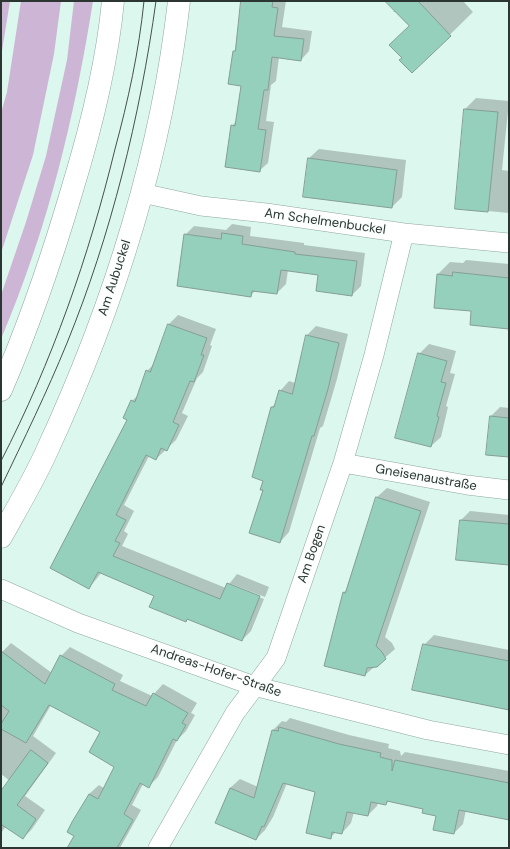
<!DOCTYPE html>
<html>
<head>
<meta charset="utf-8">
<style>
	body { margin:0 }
	#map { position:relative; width:510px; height:849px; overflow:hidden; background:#dcf7ed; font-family:"DM Sans",sans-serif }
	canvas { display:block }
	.frame { position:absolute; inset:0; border:2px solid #2b3531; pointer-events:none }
</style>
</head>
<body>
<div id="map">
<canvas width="510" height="849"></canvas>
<div class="frame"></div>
</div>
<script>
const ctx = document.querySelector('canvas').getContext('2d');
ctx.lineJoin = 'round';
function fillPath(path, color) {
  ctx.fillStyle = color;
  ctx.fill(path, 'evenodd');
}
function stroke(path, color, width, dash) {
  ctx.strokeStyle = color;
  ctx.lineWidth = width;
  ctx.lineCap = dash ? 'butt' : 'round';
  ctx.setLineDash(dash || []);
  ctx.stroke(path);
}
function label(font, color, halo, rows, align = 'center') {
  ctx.font = font + ' "DM Sans",sans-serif';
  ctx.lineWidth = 3;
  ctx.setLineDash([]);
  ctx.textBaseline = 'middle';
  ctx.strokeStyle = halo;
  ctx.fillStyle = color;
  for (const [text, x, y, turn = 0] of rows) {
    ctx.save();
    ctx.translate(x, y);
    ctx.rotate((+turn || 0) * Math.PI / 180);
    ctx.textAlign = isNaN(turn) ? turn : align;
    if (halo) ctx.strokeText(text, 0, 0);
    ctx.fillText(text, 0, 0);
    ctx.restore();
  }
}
fillPath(new Path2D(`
	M1 1H10L1 57Z
	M21 1H61L54 54 33 155 1 253V113L7 92Z
	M74 1H93C74 120 48 228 1 339V295L26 222 46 156 67 60Z`), '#cdb5d5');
fillPath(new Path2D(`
	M242 1H286L282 27 312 31 309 51 301 60 279 57 276 81 271 85 266 121 274 122 268 163 259 171 232 126 237 120 242 85 234 51 236 49Z
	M403 1H463L473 12 412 72 403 58 410 25 397 12H393Z
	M476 98 509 101 502 170 509 171V213L456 208 465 109Z
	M319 149 406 160 402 197 392 207 309 158Z
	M232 224 251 227 250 236 304 243V245L365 253 361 286 352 295 320 274 288 270 286 284 277 293 256 290 250 296 185 235 194 226 226 230Z
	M466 260 509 264V328L472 310 438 274 450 262 463 263Z
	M178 315 216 329 210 345 212 346 203 372 197 378 182 413 188 416 176 440 156 459 149 456 124 505 134 511 124 531 128 534 122 546 226 588 237 574 269 587 265 597 231 584V586L264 599 251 631 242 640 188 618 186 621 155 596 102 572 89 588 132 401 139 394 147 371 153 365 169 324Z
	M316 326 348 334 337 379 323 426 320 428 289 532 280 542 264 490 272 407 276 403 280 391 289 381 295 383 307 335Z
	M429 344 456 351 450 373 455 374 446 406 448 407 441 437 431 446 419 354Z
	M500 407 509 408V456L491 416Z
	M387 488 430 502 385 637 392 643 395 649 365 675 325 665 344 592 347 589 377 497Z
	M470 511 509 515V564L457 559 461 520Z
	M434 635 509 650V709L424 645Z
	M11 643 52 673 61 656 70 647 123 675 120 681 152 696 163 684 197 703 191 713 195 715 186 731 177 740 158 777 148 787 143 784 132 805 141 810 120 848H68L75 835 89 794 99 785 105 789 116 767 102 732 51 705 33 736 56 753 25 796 45 810 32 829 23 838 6 826 1 833V795L10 781 1 774V653Z
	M290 718 349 735 389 744 388 748 400 751 401 756 405 752 509 771V818L466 810 463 824 454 833 437 815 424 808 389 801 386 804 378 802 377 806 368 815 354 812 351 823 342 833 336 832 330 838 316 791 287 783 273 817 265 830 256 839 230 788 240 779 258 787 273 730 282 721 286 722Z`), '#0003');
const building = new Path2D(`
	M241 1H273L272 7 278 8 274 36 304 39 301 61 272 57 268 90H264L258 129 266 130 260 172 225 167 231 125 235 126 241 86 228 84 233 51H235Z
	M385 1H418L451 36 412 73 399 60 402 58 389 45 409 26Z
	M464 109 498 112 488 212 455 209Z
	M308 158 397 170 392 208 303 197Z
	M222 233 243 236 242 244 295 252V254L357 261 352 296 316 291 318 275 281 270 277 294 252 291 251 297 177 286 184 234 221 239Z
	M453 272 509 278V329L470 325 471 311 434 308 437 274 452 276Z
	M168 324 207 338 201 355H204L194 382 190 381 173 422 179 425 167 451 161 448 156 460 146 455 116 515 126 520 115 541 120 543 113 556 220 599 227 583 260 596 242 641 187 619 186 622 149 607 154 596 98 572 89 589 50 568 127 420 123 418 131 400 135 402 146 370 150 372Z
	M306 335 339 343 328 389 314 436H312L280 543 249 533 263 490H260L263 481 252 477 271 407H274L279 390 292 394Z
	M418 353 447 361 441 382 446 383 437 416 439 417 431 447 395 438Z
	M490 416 509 418V457L486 455Z
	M376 497 421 511 376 646 382 652 386 659 377 667 367 668 365 676 324 666 343 592 345 593Z
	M460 520 509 524V565L456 560Z
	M423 644 509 661V710L412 690Z
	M1 651 45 684 60 655 115 684 112 690 146 706 153 693 188 713 182 723 186 725 177 741 173 739 149 788 140 783 124 814 133 820 117 848H67L74 836 67 832 72 822 89 794 98 799 114 767 89 752 100 732 49 705 26 743 1 729V724L9 711 1 705Z
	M279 727 339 744 381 753 380 757 392 760V771L395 760 509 783V820L459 810 454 834 433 830 436 816 422 813 423 809 387 801 386 805 371 802 368 816 347 812 342 834 332 832 331 839 306 833 315 792 283 783 264 827 262 826 256 840 215 823 230 788 254 798 272 730 278 731Z
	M31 750 48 763 17 805 36 819 23 839 2 825 1 827V791Z`);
fillPath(building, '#94d0bb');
stroke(building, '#859e95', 1);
const street = new Path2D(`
	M142 193 201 206 266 213 404 233 509 243
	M343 463 467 485 509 490
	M1 589 78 623 254 686 428 730 509 745
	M158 848 235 713 276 658 343 463 374 355 404 233`);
const secondary = new Path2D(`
	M1 390C29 325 52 258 72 190 91 128 107 65 113 1
	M1 537C16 510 32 483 45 455 112 311 161 159 179 1`);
stroke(street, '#8ea79d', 20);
stroke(secondary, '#8ea79d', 23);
stroke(street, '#fff', 19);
stroke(secondary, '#fff', 22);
stroke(new Path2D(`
	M1 461C52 362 89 256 115 149 128 101 139 51 144 1
	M1 487C24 439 47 392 67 343 111 235 140 117 156 1`), '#44504b', 1);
label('13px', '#2b3531', '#f9fefc', [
	["Am Schelmenbuckel",325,222,8],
	["Am Aubuckel",115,278,-72],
	["Gneisenaustraße",426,478,10],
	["Am Bogen",312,554,-71],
	["Andreas-Hofer-Straße",216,671,19]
]);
</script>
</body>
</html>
